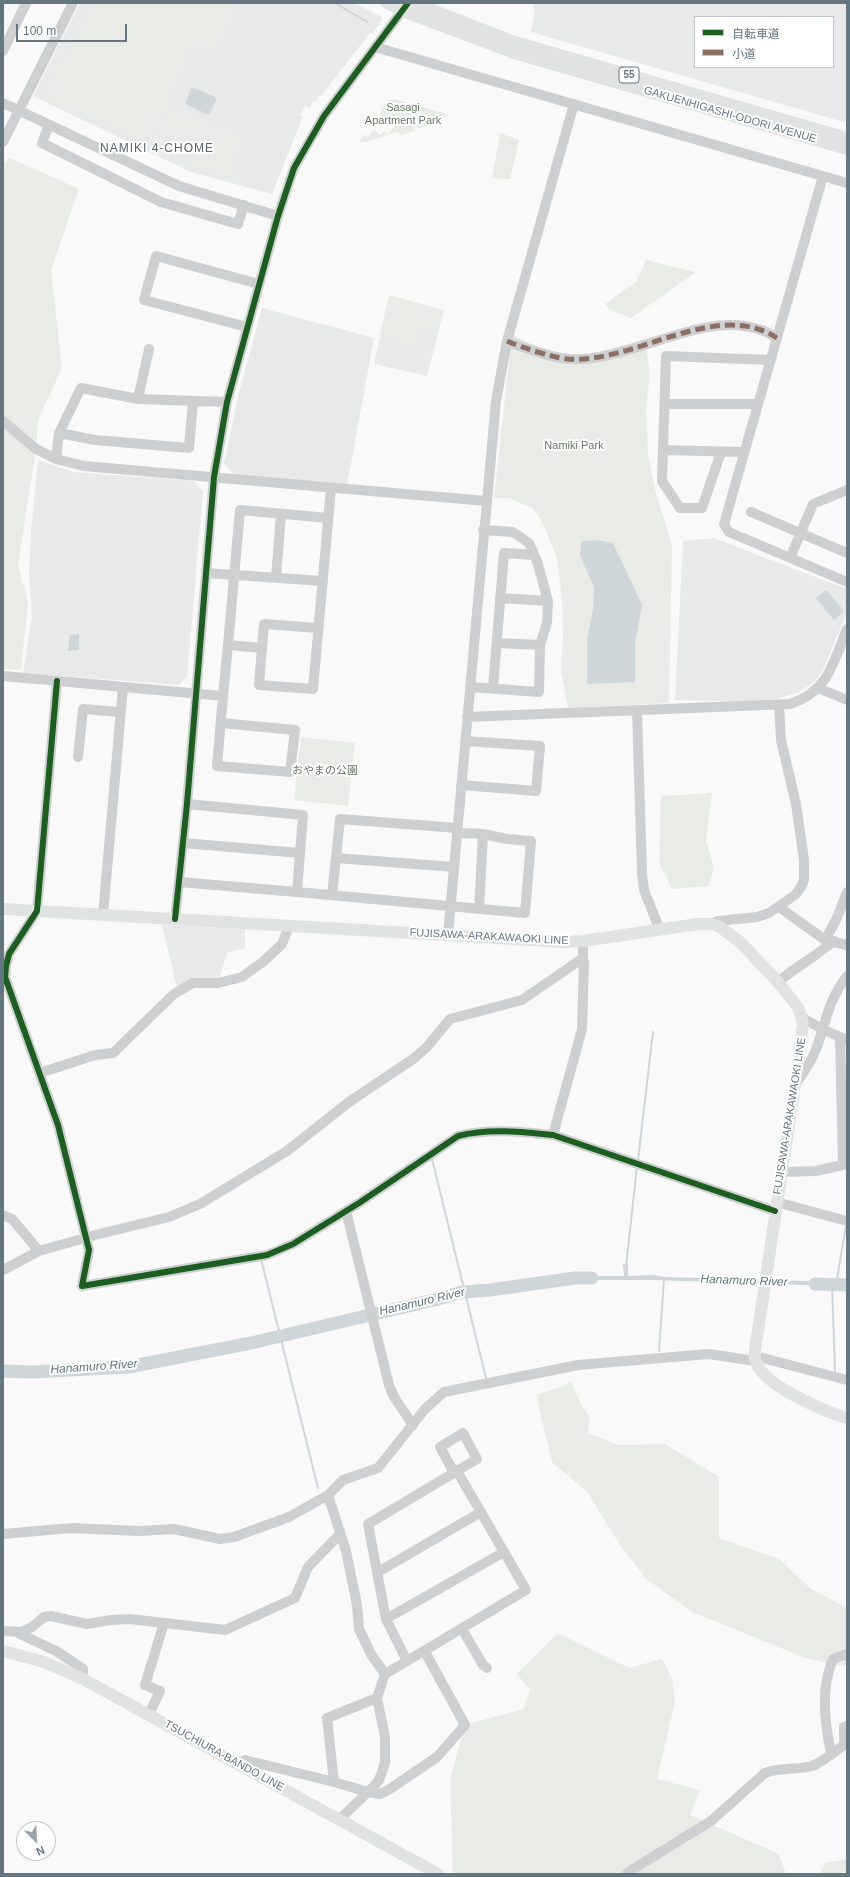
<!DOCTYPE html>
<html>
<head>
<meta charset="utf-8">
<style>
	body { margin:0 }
	#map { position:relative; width:850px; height:1877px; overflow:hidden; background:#f9f9f9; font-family:Arial,"Noto Sans JP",sans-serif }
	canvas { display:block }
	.frame { position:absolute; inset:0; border:4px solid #657683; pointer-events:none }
	.legend { position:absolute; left:694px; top:16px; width:140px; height:52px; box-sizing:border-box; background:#fff; border:1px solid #c1c8cd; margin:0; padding:5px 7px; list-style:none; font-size:12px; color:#657683 }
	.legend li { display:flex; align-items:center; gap:8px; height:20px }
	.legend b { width:20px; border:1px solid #c1c8cd }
	.north { position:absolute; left:16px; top:1821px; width:40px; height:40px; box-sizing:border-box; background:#fff; border:1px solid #c1c8cd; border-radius:50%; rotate:156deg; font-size:11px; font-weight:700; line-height:16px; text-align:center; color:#657683 }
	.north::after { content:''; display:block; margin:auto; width:14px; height:18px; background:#99a4ac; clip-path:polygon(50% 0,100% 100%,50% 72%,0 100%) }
	.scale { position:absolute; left:16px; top:24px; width:111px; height:18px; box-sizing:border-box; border:2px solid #657683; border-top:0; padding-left:5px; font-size:12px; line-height:14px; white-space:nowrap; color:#657683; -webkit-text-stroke:3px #fff; paint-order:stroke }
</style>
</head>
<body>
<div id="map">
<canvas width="850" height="1877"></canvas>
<div class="frame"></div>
<ul class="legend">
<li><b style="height:5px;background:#1b5e20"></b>自転車道</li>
<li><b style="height:5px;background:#8d6e63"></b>小道</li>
</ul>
<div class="north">N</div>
<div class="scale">100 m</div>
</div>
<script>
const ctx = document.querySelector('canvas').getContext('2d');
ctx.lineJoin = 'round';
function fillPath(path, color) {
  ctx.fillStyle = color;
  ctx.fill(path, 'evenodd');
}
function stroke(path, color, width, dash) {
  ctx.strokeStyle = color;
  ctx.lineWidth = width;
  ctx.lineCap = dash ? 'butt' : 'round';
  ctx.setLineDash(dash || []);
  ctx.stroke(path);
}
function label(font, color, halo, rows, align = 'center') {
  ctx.font = font + ' Arial,"Noto Sans JP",sans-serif';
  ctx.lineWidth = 4;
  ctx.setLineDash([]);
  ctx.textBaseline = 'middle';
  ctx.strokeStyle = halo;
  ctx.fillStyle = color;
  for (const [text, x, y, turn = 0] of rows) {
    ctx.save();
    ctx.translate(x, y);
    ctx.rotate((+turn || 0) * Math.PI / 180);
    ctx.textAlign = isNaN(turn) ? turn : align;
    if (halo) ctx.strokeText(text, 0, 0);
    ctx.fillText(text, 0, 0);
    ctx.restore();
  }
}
fillPath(new Path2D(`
	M80 3H354L382 17V20L372 34 370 33 321 96H319L316 102 313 101 310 108 305 106 300 115 303 116 272 194 191 172 33 96Z
	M533 3H847V123L531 32 535 9 533 8ZM695 17H833V67H695Z
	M262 308 374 338 347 485 235 475 224 464 238 396Z
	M386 308 441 322 427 376 374 364Z
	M38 460 74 472 194 481 203 491 187 677 179 685 23 673 32 616 29 572 31 531Z
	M714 538 847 589V612L824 668 816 680 800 692 765 702 675 700 683 541Z
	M162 925 245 929V948L227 953 219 980 177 988Z`), '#e8e9e9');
fillPath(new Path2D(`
	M97 3H235L215 48 190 42 150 142 45 94Z
	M395 99 449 115 418 129 412 124 410 125 416 130 402 135 396 132 366 142H359L364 135 369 136 373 130 381 135 384 131 388 134 395 125 379 114 388 101Z
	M169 108 241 138 226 176 153 146Z
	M500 133 519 140 510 179 492 178Z
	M10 158 79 189 51 270 62 368 38 420 36 449 18 566 28 602 21 670 3 669V160L5 162Z
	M646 260 696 272 631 318 610 310 605 304 637 281Z
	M389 295 444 310 441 322 386 308Z
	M386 309 438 322 437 327 418 323 413 342 382 334Z
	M512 334 558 358 583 357 645 339 650 374 646 408 648 455 656 494 672 545 669 703 568 708 561 671 563 637 562 600 557 559 551 543 540 518 532 508 509 498H494Z
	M301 737 355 743 348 806 294 800Z
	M712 793 706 841 714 868 709 886 672 889 659 862 661 796Z
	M571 1381 580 1403 590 1417 588 1433 619 1445 665 1444 719 1477V1538L779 1559 811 1589 847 1608V1666L831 1664 803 1657 692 1612 645 1578 618 1542 588 1493 552 1462 536 1395 567 1385Z
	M558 1633 629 1668 662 1659 672 1678 675 1702 657 1779 700 1790 690 1815 779 1854 786 1874H453L450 1780 465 1725 523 1709 530 1690 517 1674Z
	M847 1859V1874H820L825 1863Z`), '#e8ebe6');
fillPath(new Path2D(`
	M192 87 217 98 209 115 185 104Z
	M595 540 613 543 642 605 635 644V682L587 684V639L593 610 594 587 580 555 582 541Z
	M826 590 844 611 834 620 816 598Z
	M79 634V650L68 651 70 635Z
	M623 1264 628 1265V1276L654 1275 664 1277 753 1279 832 1282 833 1286 654 1280H575V1276H624Z`), '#ced6d9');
stroke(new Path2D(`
	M335 3 367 22
	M432 1159 486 1378
	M638 1160 653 1032
	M261 1259 318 1488
	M626 1266 637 1167
	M832 1285 835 1371
	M836 1285 846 1226
	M659 1351 664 1279`), '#ced6d9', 2);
stroke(new Path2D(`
	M815 1284 847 1285
	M3 1371 31 1372 128 1367 251 1343 434 1300 463 1292 490 1290 575 1278H592`), '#ced6d9', 13);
stroke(new Path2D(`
	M375 47 847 183
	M3 51 26 3
	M3 103 179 186 278 216
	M49 125 42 143 161 202 238 224 244 205
	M3 142 73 3
	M823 176 724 524 729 532 847 582
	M247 327 144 300 156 256 259 284
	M507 341C520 347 554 358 568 359 635 364 716 298 777 338
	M138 399 149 349
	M664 404H757
	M3 421 36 449 56 459 84 466 486 501
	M59 433 95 440 189 448 193 401
	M663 450 744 452
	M721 452 702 508H680L662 481 666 356 771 360
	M56 459 59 433 81 388 138 399 227 402
	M751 512 847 553
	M790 558 813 504 847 490
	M206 573 323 581
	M276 577 281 514
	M500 598 548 601
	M497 643 540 645
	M228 645 240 510 328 518
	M262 648 264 624 318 628
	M3 676 223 696 228 645 262 648 259 685 313 689 331 488
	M57 681 37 911 9 954 6 966 5 977 58 1125 89 1250 82 1286 267 1255 293 1244 359 1203 458 1136C489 1128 522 1132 553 1135L775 1211
	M470 687 539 692 540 645 547 623 548 601 537 561 529 543 513 532 483 530
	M493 688 504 553 534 555
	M818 688 847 700
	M637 711 642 873 644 890 659 928
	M467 717 790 704C828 692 833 663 847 629
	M221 723 295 730 290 772 217 766 223 696
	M78 757 83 709 120 712
	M461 785 536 791 540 746 465 741
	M183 843 300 853
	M336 858 454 867
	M179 882 297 892 303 815 187 804
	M297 892 525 913 531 841 507 839 483 834 457 833
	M332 895 340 819 457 828
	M779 907 825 940 847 945
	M479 909 483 834
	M103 915 123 687
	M175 919 187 804 214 477 227 402 278 216 294 168 324 116 408 3
	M711 924 718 921 757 917 769 913 795 895 801 887 804 880V860L796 804 781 740 779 706
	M448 935 496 401 507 341 574 104
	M825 940 836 920 847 892
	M778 982C796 967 816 956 834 941
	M801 1017 822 1029 847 1040
	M840 1038 843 1164
	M40 1073 95 1055 113 1053 174 994 193 983H218L242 977 264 961 282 944 289 926
	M795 1085C804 1072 813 1059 818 1044 827 1018 829 999 847 976
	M553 1135 582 1029 584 963 583 958
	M781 1172 816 1171 847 1164
	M776 1202 847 1221
	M346 1211 389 1385 394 1397 413 1425
	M3 1215 12 1219 39 1251
	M3 1270 39 1251 99 1234 169 1217 200 1204 287 1151 349 1102 413 1059 426 1048 450 1019 522 1000 583 958V941
	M755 1356 847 1380
	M328 1495 346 1551 357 1605 359 1629 372 1656 385 1674
	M3 1534 71 1528 139 1531 174 1529 220 1539 234 1537 289 1517 328 1495 343 1480 378 1468 425 1409 444 1392 578 1365 709 1354 755 1361
	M504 1552 457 1471 452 1469 440 1447 463 1433 477 1459 368 1524 386 1619 407 1661 526 1590 504 1552
	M378 1572 481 1512
	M386 1619 504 1552
	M462 1629 483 1665 487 1668
	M3 1631 21 1632 32 1627 44 1617 51 1616 87 1624 111 1620 130 1619 225 1630 295 1598 308 1567 340 1534
	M16 1632 56 1651 83 1669V1679
	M149 1714 160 1691 145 1685 164 1623
	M831 1754C825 1723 820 1689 833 1659L847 1654
	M238 1764 245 1760 334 1782 368 1792 380 1794 390 1789 437 1757 465 1725 425 1652
	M334 1782 327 1718 377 1698
	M339 1820 374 1786 379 1780 385 1763V1737L377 1698 385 1674 407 1661
	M627 1874 630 1871 711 1821 765 1773C781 1767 797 1770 812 1766 823 1762 835 1751 844 1745V1727L847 1726`), '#cecfd0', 10);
stroke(new Path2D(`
	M387 3 418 17 514 53 847 149
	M414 3 515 42 847 138
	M3 909 564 942 583 941 698 924H711L720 927 740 942 778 982 793 1001 799 1009 803 1024 795 1085 757 1337C756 1345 753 1356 756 1362 764 1386 824 1411 847 1418
	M3 1651 44 1662 83 1679 438 1874`), '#e1e2e2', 12);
stroke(new Path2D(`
	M507 341C520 347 554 358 568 359 635 364 716 298 777 338`), '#8d6e63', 5, [10, 5]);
stroke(new Path2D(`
	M57 681 37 911 9 954 6 966 5 977 58 1125 89 1250 82 1286 267 1255 293 1244 359 1203 458 1136C489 1128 522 1132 553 1135L775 1211
	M175 919 187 804 214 477 227 402 278 216 294 168 324 116 408 3`), '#1b5e20', 6);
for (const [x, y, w] of [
	[629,75,20]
]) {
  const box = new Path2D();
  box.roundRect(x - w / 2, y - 8, w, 16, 3);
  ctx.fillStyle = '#fff';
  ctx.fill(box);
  stroke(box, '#657683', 1);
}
label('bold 10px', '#657683', null, [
	["55",629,75]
]);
label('11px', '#687a64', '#fff', [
	["Sasagi",403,108],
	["Apartment Park",403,121],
	["Namiki Park",574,446],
	["おやまの公園",325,771]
]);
label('11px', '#657683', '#fff', [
	["GAKUENHIGASHI-ODORI AVENUE",730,115,16],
	["FUJISAWA-ARAKAWAOKI LINE",489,937,3],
	["FUJISAWA-ARAKAWAOKI LINE",790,1116,-81],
	["TSUCHIURA-BANDO LINE",224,1756,29]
]);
ctx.letterSpacing = '1px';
label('12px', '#57646e', '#fff', [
	["NAMIKI 4-CHOME",157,149]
]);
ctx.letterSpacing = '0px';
label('italic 12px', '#60757c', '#fff', [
	["Hanamuro River",744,1281,2],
	["Hanamuro River",422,1302,-13],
	["Hanamuro River",94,1367,-4]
]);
</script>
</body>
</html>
